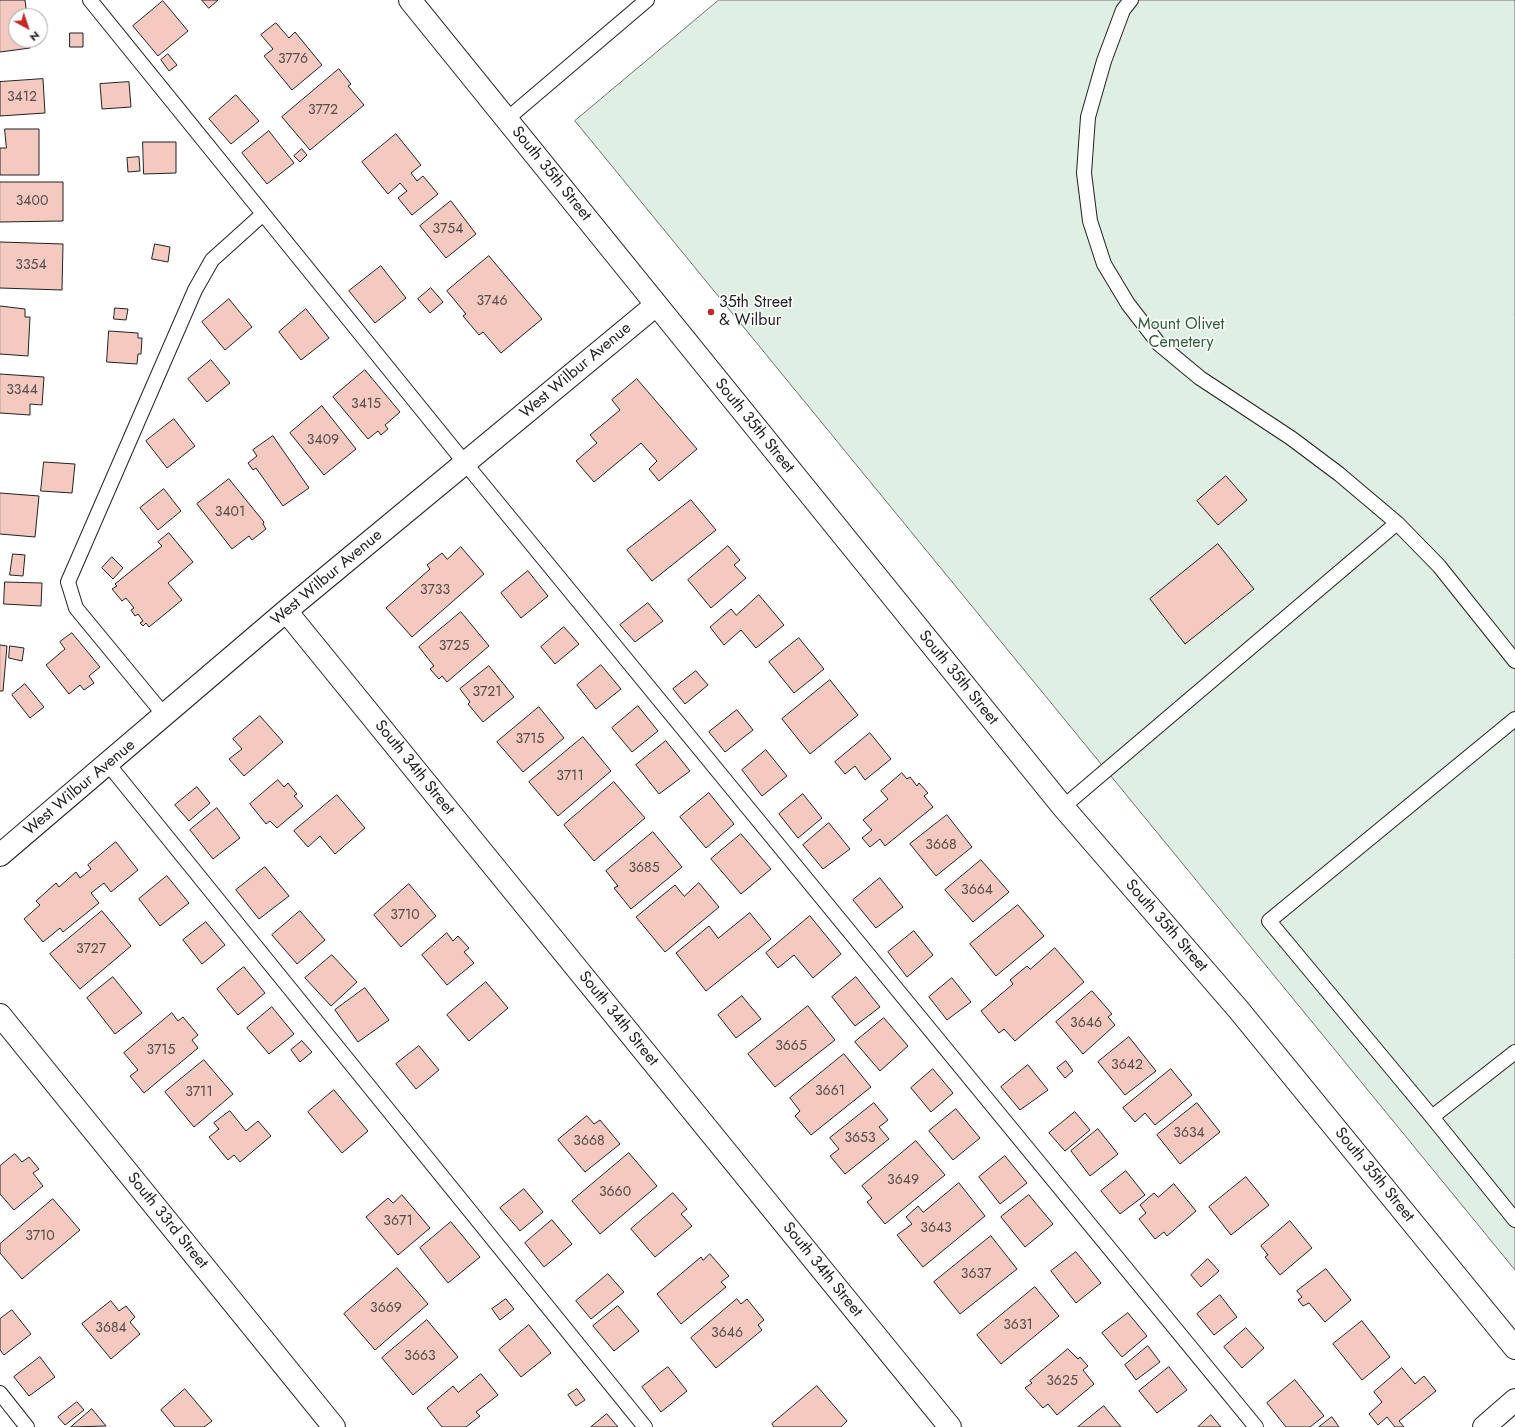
<!DOCTYPE html>
<html>
<head>
<meta charset="utf-8">
<style>
	body { margin:0 }
	#map { position:relative; width:1515px; height:1427px; overflow:hidden; background:#fff; font-family:Jost,sans-serif }
	canvas { display:block }
	.north { position:absolute; left:8px; top:8px; width:40px; height:40px; box-sizing:border-box; background:#fff; border:1px solid #a7a7a7; border-radius:50%; rotate:140deg; font-size:11px; font-weight:700; line-height:16px; text-align:center; color:#222 }
	.north::after { content:''; display:block; margin:auto; width:14px; height:18px; background:#c62828; clip-path:polygon(50% 0,100% 100%,50% 72%,0 100%) }
</style>
</head>
<body>
<div id="map">
<canvas width="1515" height="1427"></canvas>
<div class="north">N</div>
</div>
<script>
const ctx = document.querySelector('canvas').getContext('2d');
ctx.lineJoin = 'round';
function fillPath(path, color) {
  ctx.fillStyle = color;
  ctx.fill(path, 'evenodd');
}
function stroke(path, color, width, dash) {
  ctx.strokeStyle = color;
  ctx.lineWidth = width;
  ctx.lineCap = dash ? 'butt' : 'round';
  ctx.setLineDash(dash || []);
  ctx.stroke(path);
}
function label(font, color, halo, rows, align = 'center') {
  ctx.font = font + ' Jost,sans-serif';
  ctx.lineWidth = 3;
  ctx.setLineDash([]);
  ctx.textBaseline = 'middle';
  ctx.strokeStyle = halo;
  ctx.fillStyle = color;
  for (const [text, x, y, turn = 0] of rows) {
    ctx.save();
    ctx.translate(x, y);
    ctx.rotate((+turn || 0) * Math.PI / 180);
    ctx.textAlign = isNaN(turn) ? turn : align;
    if (halo) ctx.strokeText(text, 0, 0);
    ctx.fillText(text, 0, 0);
    ctx.restore();
  }
}
const green = new Path2D(`
	M719 0H1515V1270L575 121Z`);
fillPath(green, '#e0efe3');
stroke(green, '#6f6f6f', 1);
const building = new Path2D(`
	M0 0H25L27 16H16V40H29L30 48 0 52Z
	M202 0H218L209 8Z
	M163 1 188 31 158 56 133 26Z
	M276 23 289 38 295 32 322 65 292 90 264 56 273 49 261 35Z
	M70 33H83V47H70Z
	M168 54 177 65 169 71 161 60Z
	M339 69 351 84 348 86 364 105 310 150 282 117Z
	M43 79 45 113 0 116V82Z
	M129 82 131 107 102 109 100 84Z
	M236 95 259 121 231 144 209 119Z
	M5 129H39V175H0V148H6Z
	M269 131 294 163 267 184 242 153Z
	M396 134 421 165 411 173 417 181 423 176 438 194 412 215 398 198 407 191 400 183 388 194 362 162Z
	M143 142H176V173L144 174Z
	M302 149 307 155 300 162 294 156Z
	M139 157 140 171 128 172 127 158Z
	M0 182H63V221L0 222Z
	M451 201 476 234 446 258 420 226Z
	M0 242 63 244 62 290 0 288Z
	M155 244 170 247 168 262 152 259Z
	M489 256 542 319 501 353 483 332 479 335 463 316 466 314 447 291Z
	M381 266 406 298 375 323 349 291Z
	M431 288 443 302 430 313 418 299Z
	M229 299 252 327 225 350 202 322Z
	M0 306 25 309V317H30L28 356 0 354Z
	M115 308 128 309 126 320 114 319Z
	M306 309 329 338 301 360 279 332Z
	M109 331 138 333V338H142L141 354H138L137 364 107 362Z
	M211 360 230 383 207 402 188 379Z
	M365 370 400 412 385 425 388 429 381 435 378 431 368 439 333 397Z
	M0 374 44 377 42 405 30 404V415L0 413Z
	M637 379 697 449 659 481 649 469 657 461 641 443 594 482 576 461 597 443 590 435 620 410 612 400Z
	M322 406 356 449 324 475 290 433Z
	M174 419 195 446 167 468 146 441Z
	M273 436 309 488 283 506 256 468 253 470 248 463 257 456 253 450Z
	M44 462 75 464 72 493 41 491Z
	M1226 476 1247 500 1218 525 1197 501Z
	M229 479 264 522 263 524 266 529 252 540 249 536 232 549 197 504Z
	M164 489 181 511 158 530 140 508Z
	M0 493 39 496 35 537 0 534Z
	M691 500 716 530 652 581 627 550Z
	M169 533 193 562 168 583 182 600 149 627 146 623 143 626 140 623 143 621 138 614 135 616 131 610 134 608 126 598 122 601 112 589 117 586 115 584 162 546 158 542Z
	M1218 544 1254 589 1185 644 1150 599Z
	M728 546 740 560 734 565 746 578 711 608 688 580Z
	M461 547 484 574 412 637 386 608 430 569 427 565 442 553 447 559Z
	M13 554 25 555 23 576 10 575Z
	M112 557 123 568 113 579 102 568Z
	M528 571 548 596 521 618 501 593Z
	M5 582 42 583 41 606 4 604Z
	M759 595 784 625 756 648 741 630 724 645 710 627 731 609 736 615Z
	M648 603 663 621 635 642 620 625Z
	M461 612 489 646 447 682 442 676 439 679 430 669 434 666 419 647Z
	M564 627 579 644 555 664 541 647Z
	M72 633 100 667 89 676 94 683 84 690 80 685 69 694 46 665 65 649 60 642Z
	M799 638 824 669 794 693 769 662Z
	M0 645 7 646 3 691H0Z
	M10 646 24 648 22 661 9 658Z
	M601 665 621 689 596 709 577 685Z
	M489 666 514 697 483 722 468 704 470 702 460 689Z
	M696 671 708 685 685 704 673 689Z
	M830 680 858 715 810 754 782 719Z
	M25 684 44 707 30 718 12 695Z
	M638 706 658 731 632 752 612 728Z
	M539 707 564 738 523 772 497 742Z
	M737 710 753 730 725 752 709 732Z
	M260 716 283 742 244 776 229 759 242 749 233 739Z
	M870 733 891 759 865 780 855 766 845 774 835 762Z
	M583 737 611 771 558 816 529 782Z
	M666 741 690 771 659 794 636 765Z
	M766 750 787 776 762 796 742 770Z
	M902 773 907 779 910 777 917 786 919 783 928 793 924 796 933 807 885 846 880 839 870 847 862 838 872 830 863 820 888 799 881 791Z
	M278 780 284 787 288 783 297 794 294 796 303 806 277 828 270 821 266 824 250 804Z
	M614 782 645 818 594 861 564 825Z
	M197 787 210 803 189 821 175 805Z
	M709 793 734 824 706 848 680 817Z
	M803 794 822 818 798 838 779 814Z
	M337 795 365 828 335 854 320 836 308 847 294 831Z
	M217 808 240 838 213 859 190 830Z
	M947 815 972 847 936 876 910 844Z
	M829 823 850 849 823 869 803 845Z
	M653 832 682 867 631 909 614 888 618 886 606 871Z
	M741 834 771 869 741 894 711 859Z
	M116 842 138 870 111 892 104 883 91 893 99 903 63 932 60 928 43 942 24 919 40 905 36 901 56 883 59 887 76 872 80 878 91 869 88 865Z
	M981 860 1009 892 973 922 945 890Z
	M265 867 289 896 259 919 236 890Z
	M167 876 189 903 160 926 139 899Z
	M880 878 903 907 876 928 853 900Z
	M699 883 719 907 665 952 636 917 675 885 684 896Z
	M409 884 436 916 401 947 374 915Z
	M1018 905 1044 936 996 976 970 944Z
	M102 911 131 946 80 989 50 954Z
	M300 911 325 940 297 964 272 935Z
	M750 913 771 939 706 991 676 953 709 926 718 938Z
	M810 916 841 954 813 978 794 955 778 968 766 953Z
	M206 922 225 945 202 964 183 940Z
	M914 931 933 955 907 977 888 952Z
	M447 933 453 941 458 936 469 948 464 952 474 963 447 985 422 955Z
	M1055 948 1084 982 1015 1041 1004 1029 999 1033 981 1011 1013 984 1010 980 1027 966 1030 969Z
	M332 955 357 982 331 1006 305 978Z
	M244 967 265 993 238 1015 217 989Z
	M113 977 142 1013 115 1034 87 998Z
	M856 977 880 1007 855 1026 832 997Z
	M952 978 971 1002 947 1020 929 997Z
	M486 982 508 1008 469 1041 447 1015Z
	M365 988 389 1020 358 1042 335 1010Z
	M1092 991 1112 1014 1108 1017 1115 1025 1083 1054 1056 1022Z
	M742 996 761 1019 736 1038 718 1015Z
	M808 1006 835 1040 775 1087 748 1054Z
	M272 1007 294 1034 269 1054 247 1028Z
	M172 1013 178 1021 183 1017 198 1035 192 1040 198 1048 144 1093 130 1076 138 1070 124 1053Z
	M884 1018 908 1046 880 1071 855 1042Z
	M1129 1037 1156 1071 1125 1095 1098 1062Z
	M302 1041 312 1052 300 1062 291 1050Z
	M419 1046 439 1070 416 1089 396 1064Z
	M844 1054 871 1087 811 1135 795 1116 800 1111 790 1098Z
	M204 1060 233 1094 194 1127 165 1092Z
	M1066 1061 1073 1071 1065 1078 1057 1068Z
	M1028 1065 1048 1090 1020 1110 1001 1087Z
	M933 1069 953 1093 931 1112 911 1088Z
	M1171 1069 1192 1095 1155 1125 1145 1113 1135 1122 1123 1108Z
	M334 1090 368 1131 342 1153 308 1112Z
	M874 1103 888 1120 879 1127 889 1139 845 1174 830 1156 839 1149 830 1138Z
	M1197 1103 1220 1132 1180 1164 1157 1135Z
	M956 1109 980 1138 953 1160 929 1131Z
	M230 1111 246 1131 258 1121 271 1136 240 1162 234 1155 228 1160 209 1137 219 1129 214 1123Z
	M1075 1112 1090 1130 1065 1151 1049 1133Z
	M587 1116 594 1124 600 1120 620 1144 585 1172 558 1140Z
	M1098 1129 1118 1154 1090 1176 1071 1151Z
	M916 1141 945 1175 885 1224 867 1202 872 1198 862 1186Z
	M629 1153 657 1186 600 1234 572 1201Z
	M15 1154 22 1162 29 1157 39 1169 33 1173 43 1186 14 1210 0 1194V1166Z
	M1005 1156 1027 1183 1000 1204 979 1177Z
	M1126 1171 1145 1195 1120 1214 1101 1191Z
	M1246 1177 1269 1205 1231 1235 1209 1207Z
	M959 1183 985 1216 923 1267 897 1235 912 1224 906 1217 918 1206 923 1212Z
	M1174 1184 1196 1211 1167 1236 1164 1232 1155 1239 1139 1219 1146 1213 1140 1205 1154 1193 1158 1197Z
	M524 1189 543 1212 520 1231 500 1208Z
	M673 1193 687 1209 681 1214 692 1226 655 1257 631 1229Z
	M402 1195 430 1228 398 1255 366 1217 388 1198 393 1203Z
	M1029 1195 1053 1224 1025 1247 1001 1217Z
	M53 1199 80 1230 22 1279 0 1253V1244Z
	M552 1220 572 1244 544 1267 525 1243Z
	M1290 1221 1312 1248 1280 1275 1265 1257 1268 1255 1261 1246Z
	M451 1222 480 1257 448 1283 420 1248Z
	M991 1236 1017 1269 960 1314 934 1282Z
	M1076 1252 1101 1283 1076 1303 1051 1271Z
	M710 1254 729 1276 721 1282 726 1287 681 1324 657 1294 701 1257 703 1260Z
	M1208 1259 1219 1271 1201 1287 1191 1275Z
	M397 1268 428 1304 375 1350 344 1314Z
	M1326 1269 1351 1300 1325 1322 1309 1303 1303 1306 1298 1300 1302 1297 1297 1291Z
	M608 1274 624 1292 591 1319 576 1301Z
	M1035 1287 1059 1316 1001 1364 977 1335Z
	M1220 1295 1237 1317 1214 1335 1197 1314Z
	M506 1299 514 1309 500 1320 492 1309Z
	M737 1299 741 1304 747 1299 764 1320 758 1325 762 1330 716 1368 691 1338Z
	M111 1301 119 1311 126 1306 135 1317 130 1322 140 1334 111 1359 82 1324Z
	M618 1306 639 1331 614 1351 593 1326Z
	M12 1310 31 1334 4 1355 0 1350V1319Z
	M1128 1313 1147 1336 1122 1357 1102 1333Z
	M427 1320 458 1357 413 1395 382 1358Z
	M1362 1321 1390 1357 1362 1380 1333 1344Z
	M529 1325 551 1353 521 1377 499 1350Z
	M1246 1328 1264 1348 1242 1368 1224 1347Z
	M1148 1346 1160 1362 1136 1380 1125 1365Z
	M1068 1349 1078 1359 1080 1357 1088 1366 1083 1370 1094 1384 1057 1415 1048 1404 1043 1408 1025 1388 1032 1383 1030 1381Z
	M40 1357 55 1377 29 1396 14 1377Z
	M668 1367 687 1391 661 1412 642 1387Z
	M1169 1367 1187 1390 1157 1413 1139 1391Z
	M1402 1368 1415 1384 1424 1376 1436 1391 1399 1421 1404 1427H1395L1387 1417 1378 1425 1369 1414 1382 1402 1374 1392Z
	M481 1374 498 1395 476 1412 480 1416 466 1427H442L427 1408 453 1386 458 1392Z
	M1295 1380 1324 1416 1310 1427H1286L1267 1403Z
	M817 1386 847 1421 841 1427H774L772 1424Z
	M185 1389 212 1421 204 1427H175L161 1410Z
	M577 1389 585 1400 576 1406 568 1395Z
	M77 1402 84 1410 65 1425 58 1417Z
	M1104 1406 1121 1427H1078Z
	M92 1409 106 1426 71 1427Z
	M607 1414 618 1427H591Z
	M1211 1415 1221 1427H1198Z
	M1332 1417 1339 1427H1319Z`);
fillPath(building, '#f3c9c0');
stroke(building, '#222', 1);
const service = new Path2D(`
	M90 0 465 463 1256 1427
	M1131 0 1123 10 1104 61 1088 117 1084 173 1090 221 1104 264 1128 304 1159 344 1200 378 1291 438 1339 474 1397 523 1439 566 1515 661
	M507 119 647 0
	M165 716 76 608 68 582 195 290 212 260 263 214
	M1515 719 1269 921 1432 1117 1515 1220
	M108 764 645 1427
	M1063 807 1397 523
	M1432 1117 1515 1052
	M0 1393 27 1427`);
const minor = new Path2D(`
	M286 611 950 1427
	M0 855 286 611 656 305
	M0 1015 334 1427
	M1484 1427 1515 1400`);
const secondary = new Path2D(`
	M410 0 1063 807 1238 1009 1515 1348`);
stroke(service, '#222', 16);
stroke(minor, '#222', 24);
stroke(secondary, '#222', 24);
stroke(service, '#fff', 14);
stroke(minor, '#fff', 22);
stroke(secondary, '#fff', 22);
for (const [x, y, r, color] of [
	[711,312,4,"#c62828"]
]) {
  const dot = new Path2D();
  dot.arc(x, y, r, 0, 2 * Math.PI);
  ctx.fillStyle = color;
  ctx.fill(dot);
  stroke(dot, '#fff', 1.5);
}
label('14px', '#564c4a', null, [
	["3776",293,60],
	["3412",22,98],
	["3772",323,111],
	["3400",32,202],
	["3754",448,230],
	["3354",31,266],
	["3746",492,302],
	["3344",22,391],
	["3415",366,405],
	["3409",323,441],
	["3401",230,513],
	["3733",435,591],
	["3725",454,647],
	["3721",487,693],
	["3715",530,740],
	["3711",570,777],
	["3668",941,846],
	["3685",644,869],
	["3664",977,891],
	["3710",405,916],
	["3727",91,950],
	["3646",1086,1024],
	["3665",791,1047],
	["3715",161,1051],
	["3642",1127,1066],
	["3661",830,1092],
	["3711",199,1093],
	["3634",1189,1134],
	["3653",860,1139],
	["3668",589,1142],
	["3649",903,1181],
	["3660",615,1193],
	["3671",398,1222],
	["3643",936,1229],
	["3710",40,1237],
	["3637",976,1275],
	["3669",386,1309],
	["3631",1018,1326],
	["3684",111,1329],
	["3646",727,1334],
	["3663",420,1357],
	["3625",1062,1382]
]);
label('16px', '#222', '#fff', [
	["South 35th Street",551,174,51],
	["West Wilbur Avenue",576,371,-40],
	["South 35th Street",754,426,51],
	["West Wilbur Avenue",327,578,-40],
	["South 35th Street",958,678,51],
	["South 34th Street",414,768,51],
	["West Wilbur Avenue",80,788,-40],
	["South 35th Street",1166,926,49],
	["South 34th Street",618,1019,51],
	["South 35th Street",1374,1175,51],
	["South 33rd Street",167,1221,51],
	["South 34th Street",822,1270,51]
]);
label('16px', '#222', '#fff', [
	["35th Street",719,303],
	["& Wilbur",719,321]
], 'left');
label('16px', '#2f5e38', '#fff', [
	["Mount Olivet",1181,325],
	["Cemetery",1181,343]
]);
</script>
</body>
</html>
